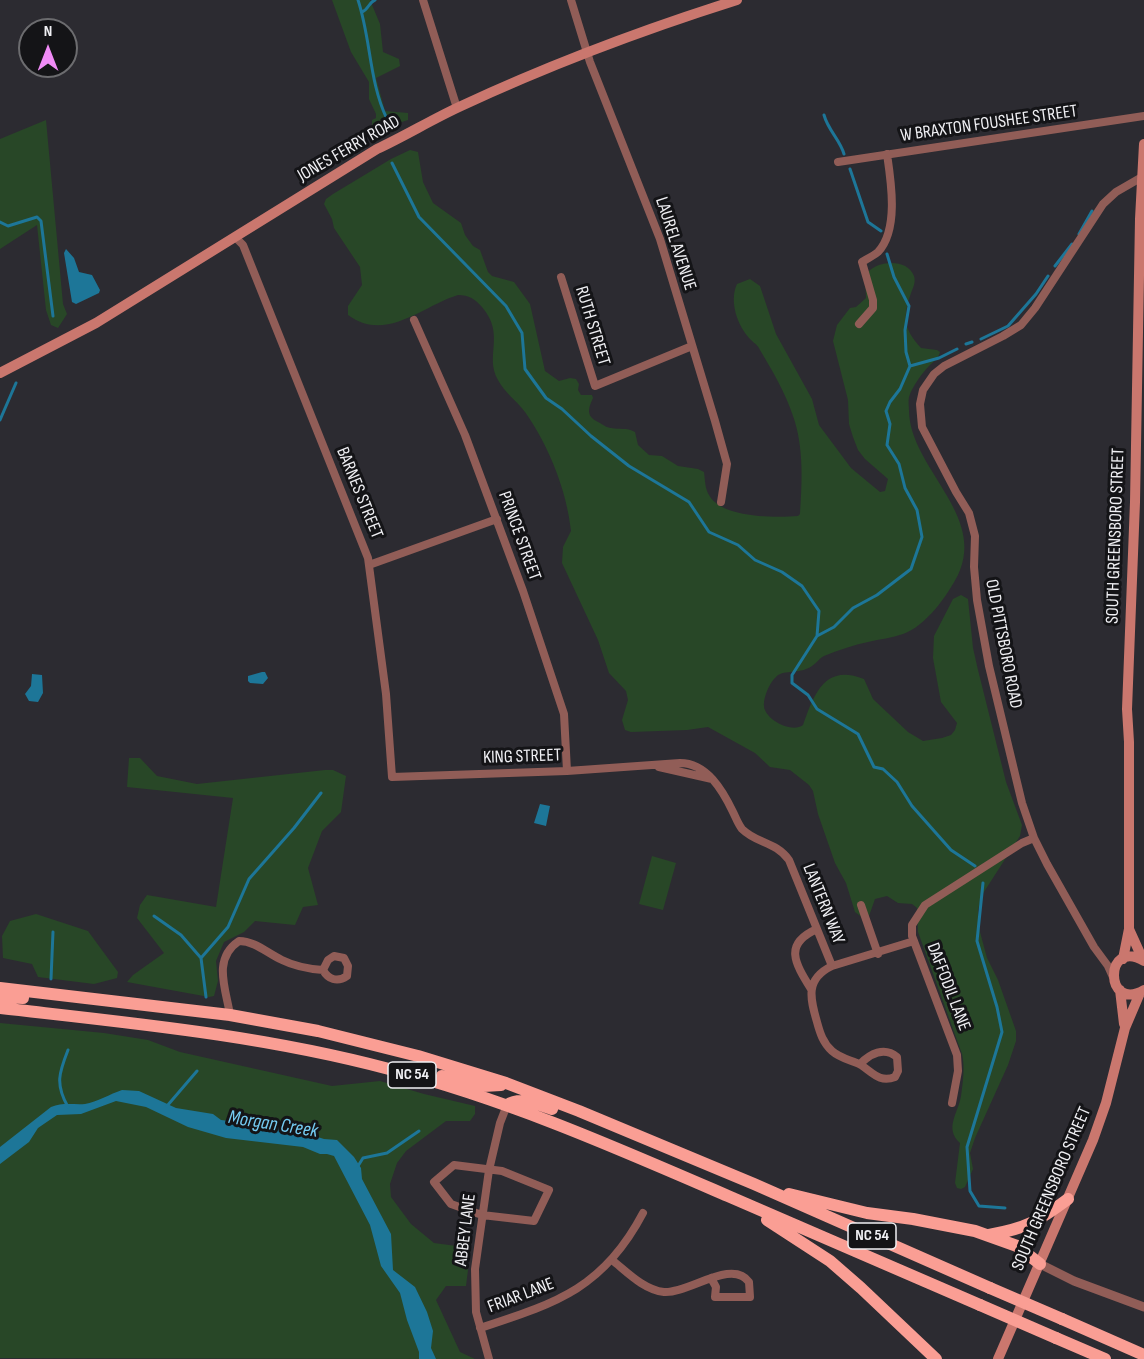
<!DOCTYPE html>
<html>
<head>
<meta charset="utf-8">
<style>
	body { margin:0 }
	#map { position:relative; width:1144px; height:1359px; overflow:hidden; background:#2c2b31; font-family:"Sofia Sans Condensed",sans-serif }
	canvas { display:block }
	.north { position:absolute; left:18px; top:18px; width:60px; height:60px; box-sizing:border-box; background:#141417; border:2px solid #6c6c6f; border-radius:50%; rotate:0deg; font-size:16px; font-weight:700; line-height:24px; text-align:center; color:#f0f0f4 }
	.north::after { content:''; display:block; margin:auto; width:21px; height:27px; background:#f08bf6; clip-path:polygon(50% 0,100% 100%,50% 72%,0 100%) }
</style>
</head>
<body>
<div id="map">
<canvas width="1144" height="1359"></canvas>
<div class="north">N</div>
</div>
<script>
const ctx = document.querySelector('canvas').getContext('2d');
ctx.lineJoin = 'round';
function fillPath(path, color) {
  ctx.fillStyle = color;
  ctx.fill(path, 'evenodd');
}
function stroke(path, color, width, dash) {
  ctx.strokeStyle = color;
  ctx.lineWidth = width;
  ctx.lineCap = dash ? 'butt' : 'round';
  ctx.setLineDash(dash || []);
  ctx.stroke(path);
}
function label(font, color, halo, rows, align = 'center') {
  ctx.font = font + ' "Sofia Sans Condensed",sans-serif';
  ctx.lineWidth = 6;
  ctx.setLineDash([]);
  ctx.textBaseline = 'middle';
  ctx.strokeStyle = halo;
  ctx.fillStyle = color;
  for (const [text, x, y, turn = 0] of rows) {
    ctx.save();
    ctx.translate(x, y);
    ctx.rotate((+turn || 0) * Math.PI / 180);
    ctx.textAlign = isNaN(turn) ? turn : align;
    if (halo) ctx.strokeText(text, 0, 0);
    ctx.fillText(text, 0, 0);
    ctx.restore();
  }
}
fillPath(new Path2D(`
	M332 0H370L380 24 383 52 399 59 400 66 376 78 385 111 408 113V120L377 130 372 125V120L376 118V114L369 99V82L351 52Z
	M46 120 63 304 67 314 58 328 51 325 46 310 37 225 0 249V139Z
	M410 150 418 152 423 182 433 203 461 223 465 235 473 246 480 250 488 272 492 276 514 282 530 304 545 371 559 381 570 378 576 379 579 384 578 390 581 395H592L593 398C588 409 586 416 598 422 602 424 607 428 611 428 620 430 626 427 635 432L638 445 649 455 662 456 678 466 698 469 704 472C705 479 705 489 709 495 721 518 776 518 798 516L800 514C802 482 804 447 793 416 786 394 772 370 760 350 758 345 754 343 751 340 737 326 729 301 737 284L750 279 760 286 776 334 812 399 819 425 851 468 880 492 885 491 888 479 865 459 858 450 853 437 849 424 848 400 833 341 837 325 850 308 856 307 866 298C866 291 864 277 869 271 880 260 908 259 914 276 916 282 913 288 911 293 902 319 904 329 921 348L937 350 940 352C938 359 934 361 929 366 922 373 912 387 909 397 908 401 909 407 909 411 910 468 987 515 958 575 947 596 926 626 903 634 892 638 880 639 868 642 854 645 838 650 824 656 818 659 814 667 806 669 798 673 782 670 776 677 769 683 761 702 765 710 770 722 793 733 803 725 814 694 825 663 864 679L873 699 908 732 923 741 942 738 951 735 955 730 957 723 941 702 933 658 934 636 953 599 961 595 968 599 973 648 978 670 1006 782 1022 825 1020 836 982 895 978 910 980 932 987 958 998 980 1016 1031V1041L1008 1065 975 1138 970 1153 973 1169 965 1187 961 1189 957 1188 955 1183 960 1143C944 1128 958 1114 961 1096 963 1082 965 1067 962 1054L918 932 917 908 912 904 898 903 887 896 875 899 869 916 863 918 855 912 846 883 835 863 818 814 813 791 809 785 790 770 770 767 755 753 708 727 687 730 631 732 625 730 622 720 628 700 626 691 609 673 598 640 562 563 563 547 571 531C567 491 548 444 525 412 517 401 504 392 498 380 484 356 506 335 482 307 475 299 469 295 458 295 422 306 386 343 348 315V306L362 285 360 267 334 228 332 219 324 204 326 199 333 194 391 159Z
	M129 758H140L157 776 197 784 325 770H333L346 776 341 812 322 831 308 868 318 905 303 907 295 925 255 921 244 932 224 942 216 961 218 981 214 996 209 997 127 982 133 975 164 953 137 918 140 905 147 895 216 907 233 798 127 787Z
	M652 856 676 863 663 910 639 904Z
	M36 914 88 931 118 972 117 978 94 984 38 977 32 964 3 958 2 936 10 921Z
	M0 1023 104 1033 148 1040 180 1052 332 1086 380 1081 424 1094 475 1106V1114L470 1121H446L406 1151 397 1163 390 1184 391 1197 411 1224 434 1243 464 1247 468 1270 466 1286H446L436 1300 460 1352 475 1359 0 1358Z`), '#284727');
fillPath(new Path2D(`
	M66 249 74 258 79 272 92 275 100 290 99 293 76 304 72 302 64 253Z
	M262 672H265L268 678 263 684 250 683 248 681V676Z
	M32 674 42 675 43 693 38 702 29 701 25 694 31 686Z
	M540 804 550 806 546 826 534 823Z
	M122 1090 139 1091 176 1108 213 1114 221 1120 289 1128 324 1139 337 1140 354 1157 361 1168 362 1179 391 1234 393 1270 415 1287 427 1312 433 1331 431 1348 436 1359H419V1352L407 1320 400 1293 381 1266 370 1225 334 1156 327 1154H320L303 1147 226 1138 188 1127 146 1107 116 1101 81 1114 57 1115 38 1128 29 1142 0 1164V1147L51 1107C63 1102 74 1105 85 1104 97 1102 110 1094 122 1090Z`), '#1d7698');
stroke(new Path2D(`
	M358 0C371 39 369 82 387 119L381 131
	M362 12C369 9 369 2 375 0
	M824 115C828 130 840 140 844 154
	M392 163 419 217 506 306 522 333 525 369 546 398 562 409 591 436 629 466 689 502 709 532 738 545 755 560 782 572 802 586 819 611 817 636 792 675V683L808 695 817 709 858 734 874 767 883 769 897 782 912 806 951 850 975 866
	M850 169 868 222 881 231
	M0 222 8 226 37 217 41 221 53 316
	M1079 234 1092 211
	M1055 266 1072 244
	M981 339 1008 326 1036 294 1048 276
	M966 344 972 342
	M910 366 939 358 957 349
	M0 420 16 383
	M817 636 834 627 853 608 877 595 911 569 922 537 917 510 905 488 899 464 887 445 890 424 886 411 890 402 900 389 910 366 906 352 905 330 909 306 894 277 887 254
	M983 883 977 941 997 1007 1002 1032 967 1147 970 1191 979 1206 1005 1208
	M154 916 181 935 201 958
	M51 979 53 932
	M206 997 201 958 228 927 249 879 294 828 321 793
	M167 1106 197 1071
	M68 1107C55 1084 59 1073 68 1050
	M358 1166 363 1158 387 1153 419 1131`), '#1d7698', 3);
stroke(new Path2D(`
	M423 0 457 108
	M571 0 590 62 660 239 715 421 727 464 721 502
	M838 162 1144 116
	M235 237 243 245 368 558 386 694 392 777 567 771 680 763C707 763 723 791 733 812 736 818 738 824 742 829 757 844 775 841 789 860L832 966
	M561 277 595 386 692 346
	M414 320 465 435 523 591 564 714 567 771
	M859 324 873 308V300L862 262C867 259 873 256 878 252 899 230 891 181 887 154
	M369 565 497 519
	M659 767 712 779
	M861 905 878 954
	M1113 977 1108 966 1094 947 1047 864 1034 838 1022 803 989 666 977 600 974 567 975 536 969 513 956 492 922 427 920 404 923 390 934 374 944 366 1003 336 1021 325 1035 308 1103 204 1116 192 1142 177
	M811 989C795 963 783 944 817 929
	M230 1015C226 989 212 959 239 941 255 941 267 953 282 960 294 966 309 969 323 970 328 979 337 983 347 976L348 966 344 958 334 956 328 960 323 970
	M860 1064C870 1054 884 1046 897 1057L898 1071 895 1077C880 1083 873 1073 861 1065 852 1060 841 1059 832 1051 823 1043 820 1033 817 1022 810 998 805 979 832 966L914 941
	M952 1103 958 1071 957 1055 912 936V925L925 905 1022 843 1034 838
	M454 1165 502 1171 549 1190 534 1221 482 1215 451 1204 434 1182Z
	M612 1260C627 1272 644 1290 664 1292 688 1294 732 1258 749 1282L750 1297H715L716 1287 711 1278
	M480 1328C556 1303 603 1289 643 1213
	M489 1359 476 1312 475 1269 489 1170 500 1123 507 1105`), '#915d57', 8);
stroke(new Path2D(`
	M1040 1264 1074 1281 1144 1307`), '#915d57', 9);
stroke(new Path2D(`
	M0 373 96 323 377 149C405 136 431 120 459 107 549 65 642 30 737 0
	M1129 929 1143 960
	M1123 959 1129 929V742L1127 709 1135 502 1140 219 1144 144
	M1120 990 1124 1024
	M1144 990C1104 1013 1104 937 1144 961
	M998 1359 1093 1140 1106 1103 1125 1028 1140 993`), '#ca776e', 10);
stroke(new Path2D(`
	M0 988 230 1015 318 1031 418 1056 506 1083 579 1111 754 1184 990 1288
	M0 997 23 998
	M0 1008C131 1023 261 1035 389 1069 506 1099 617 1148 728 1196 812 1233 896 1269 980 1305
	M442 1076 483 1086 501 1085
	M507 1105C521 1096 537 1104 552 1109
	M789 1194 867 1213 913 1219 975 1231 1017 1246 1040 1264
	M767 1220 830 1261 861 1288 936 1359
	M989 1235C1027 1228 1037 1222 1068 1199
	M1062 1319 1144 1355
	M1056 1338 1105 1359`), '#fa9e94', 12);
stroke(new Path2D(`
	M990 1288 1062 1319
	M980 1305 1056 1338`), '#fa9e94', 12);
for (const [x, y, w] of [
	[412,1075,48],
	[872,1236,48]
]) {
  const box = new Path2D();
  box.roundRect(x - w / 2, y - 13, w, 26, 4.5);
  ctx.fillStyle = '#141417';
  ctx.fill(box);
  stroke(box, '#f0f0f4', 1.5);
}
label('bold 16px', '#f0f0f4', null, [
	["NC 54",412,1075],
	["NC 54",872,1236]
]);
label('18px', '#f0f0f4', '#141417', [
	["W BRAXTON FOUSHEE STREET",989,124,-8],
	["JONES FERRY ROAD",349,149,-30],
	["LAUREL AVENUE",675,244,72],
	["RUTH STREET",592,326,73],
	["BARNES STREET",359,493,68],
	["PRINCE STREET",519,536,70],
	["SOUTH GREENSBORO STREET",1116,536,-88],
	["OLD PITTSBORO ROAD",1003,644,79],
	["KING STREET",522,757,-2],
	["LANTERN WAY",823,904,68],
	["DAFFODIL LANE",948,987,69],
	["SOUTH GREENSBORO STREET",1052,1189,-67],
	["ABBEY LANE",466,1230,-83],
	["FRIAR LANE",521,1296,-21]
]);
label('italic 20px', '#75ccf3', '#141417', [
	["Morgan Creek",273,1125,9]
]);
</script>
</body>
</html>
